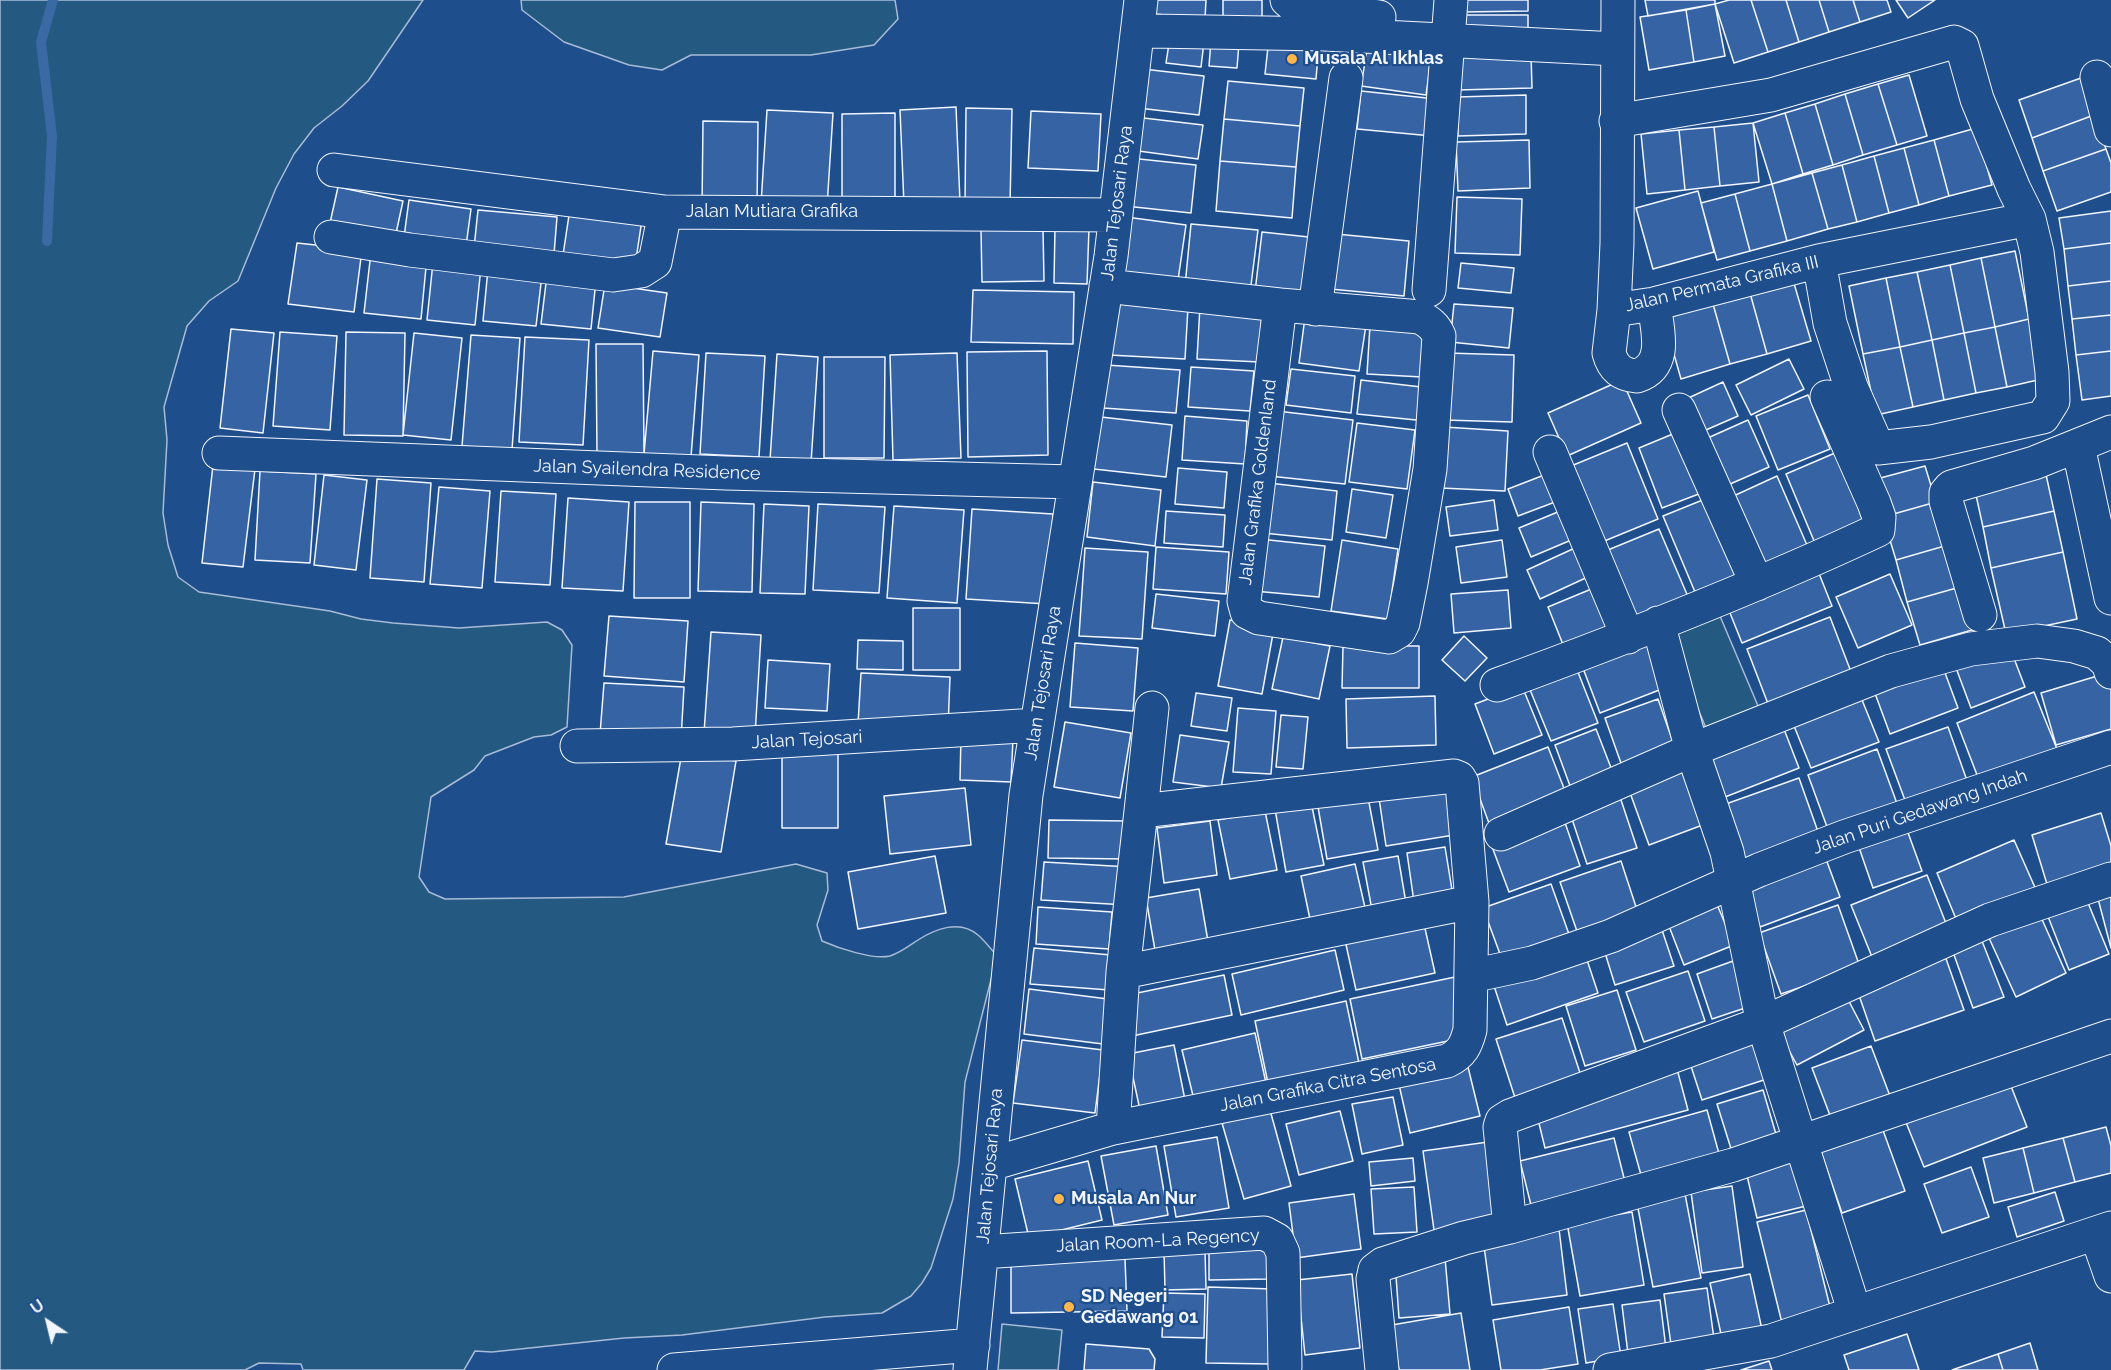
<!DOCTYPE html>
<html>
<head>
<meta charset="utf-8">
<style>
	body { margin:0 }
	#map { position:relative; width:2111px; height:1370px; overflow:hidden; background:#1f4e8c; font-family:Raleway,sans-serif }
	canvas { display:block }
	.north { position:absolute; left:18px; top:1292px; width:60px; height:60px; -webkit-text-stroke:4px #1f4e8c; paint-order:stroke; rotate:325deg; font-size:16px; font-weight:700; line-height:24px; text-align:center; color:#f2f6ff }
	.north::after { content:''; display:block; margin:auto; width:21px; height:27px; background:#f2f6ff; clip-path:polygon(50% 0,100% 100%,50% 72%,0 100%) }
</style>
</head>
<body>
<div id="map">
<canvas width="2111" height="1370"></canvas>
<div class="north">U</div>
</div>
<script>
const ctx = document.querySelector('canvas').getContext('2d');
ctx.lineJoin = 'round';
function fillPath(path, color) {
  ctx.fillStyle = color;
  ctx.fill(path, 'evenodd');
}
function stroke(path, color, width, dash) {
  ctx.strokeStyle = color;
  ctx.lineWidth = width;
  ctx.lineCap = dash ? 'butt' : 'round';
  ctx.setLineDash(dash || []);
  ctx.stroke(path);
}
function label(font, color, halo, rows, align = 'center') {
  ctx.font = font + ' Raleway,sans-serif';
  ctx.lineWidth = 4.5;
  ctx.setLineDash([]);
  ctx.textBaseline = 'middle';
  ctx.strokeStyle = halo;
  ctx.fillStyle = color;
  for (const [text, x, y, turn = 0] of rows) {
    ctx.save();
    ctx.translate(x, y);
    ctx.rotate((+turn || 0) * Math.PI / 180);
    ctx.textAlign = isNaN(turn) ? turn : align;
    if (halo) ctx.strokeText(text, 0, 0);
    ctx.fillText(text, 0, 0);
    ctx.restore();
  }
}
const green = new Path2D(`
	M0 0H423L368 81 342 106 314 128 294 154 276 188 238 281 209 301 187 326 164 407 167 440 163 513 168 545 178 577 199 592 330 611 361 619 393 623 459 628 547 622 562 630 572 645 567 727 551 735 534 737 485 756 474 770 431 797 419 877 429 892 445 899 624 897 796 864 827 873 828 890 817 925 822 941C838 948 873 960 890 956 900 953 909 946 918 940 935 929 960 919 978 935 985 941 991 949 997 956L965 1082 959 1163 953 1199 931 1268 922 1283 911 1296 882 1313 825 1317 682 1335 624 1338 492 1352 475 1351 464 1370H303L301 1364 259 1363 245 1370H0Z
	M521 0H895L898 19 874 45 811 55H691L662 70 629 65 564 42 522 10Z
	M1717 609 1761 713 1709 735 1665 631Z
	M1002 1324 1062 1330 1058 1370H998Z`);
fillPath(green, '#245a82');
stroke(green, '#a8bbd7', 1.5);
stroke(new Path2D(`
	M47 241 52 136 41 42 53 0`), '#3b69a3', 10);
const building = new Path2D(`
	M1156 0H1206L1205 19 1155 14Z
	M1223 0H1262V18H1223Z
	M1463 0H1528V11L1463 12Z
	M1645 0H1715V4L1648 16Z
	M1729 0H1751L1768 52 1734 63 1715 4Z
	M1751 0H1786L1799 42 1768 52Z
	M1786 0H1819L1829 32 1799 42Z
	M1819 0H1853L1860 22 1829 32Z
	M1853 0H1887L1891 12 1860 22Z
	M1896 0H1935L1908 18Z
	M1715 4 1725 56 1694 62 1686 10Z
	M1686 10 1694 62 1649 70 1640 17Z
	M1462 15H1528V38L1462 39Z
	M1170 37 1204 42 1201 67 1166 63Z
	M1269 38 1319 43 1316 79 1265 74Z
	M1211 40 1239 43 1237 68 1209 66Z
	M1368 44 1432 52 1426 95 1361 86Z
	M1531 53 1532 88 1458 90V54Z
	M1143 69 1204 76 1199 115 1138 108Z
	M1909 75 1927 136 1897 145 1878 84Z
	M2081 78 2094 115 2032 138 2019 100Z
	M1228 81 1304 88 1300 126 1224 119Z
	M1878 84 1897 145 1863 155 1845 94Z
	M1361 91 1436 99 1432 136 1357 129Z
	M1845 94 1863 155 1833 165 1815 104Z
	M1526 95V134L1458 136 1457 97Z
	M1815 104 1833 165 1803 174 1785 113Z
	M956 107 960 202 904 205 900 110Z
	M966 108 1012 109 1010 205H965Z
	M767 110 833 113 827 207 761 204Z
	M1031 111 1101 114 1098 171 1028 168Z
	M895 113V205L842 206V114Z
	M1785 113 1803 174 1772 184 1753 123Z
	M2094 115 2106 149 2043 171 2032 138Z
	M1135 117 1203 125 1198 159 1131 150Z
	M1224 119 1300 126 1296 167 1220 161Z
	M703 121 758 122 757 208H702Z
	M1753 123 1759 182 1720 186 1714 127Z
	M1714 127 1720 186 1685 190 1679 130Z
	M1976 128 1992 185 1949 196 1934 140Z
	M1679 130 1685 190 1647 194 1641 134Z
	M1529 140 1530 188 1458 191 1456 142Z
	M1934 140 1949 196 1919 205 1904 148Z
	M1904 148 1919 205 1889 213 1874 156Z
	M2106 149 2111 163V192L2057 211 2043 171Z
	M1874 156 1889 213 1857 222 1842 165Z
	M1130 158 1196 165 1191 213 1125 206Z
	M1220 161 1296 167 1292 218 1216 211Z
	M1842 165 1857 222 1828 229 1812 173Z
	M1812 173 1828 229 1787 241 1772 184Z
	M1772 184 1787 241 1750 251 1735 194Z
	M338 187 403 201 395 238 330 223Z
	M1698 191 1714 252 1653 269 1636 208Z
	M1735 194 1750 251 1717 260 1701 203Z
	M1457 197 1522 199 1520 255 1455 253Z
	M409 200 471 209 466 246 404 237Z
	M571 202 643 213 635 266 563 255Z
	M478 210 557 217 554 254 474 248Z
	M2111 211V243L2064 249 2059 218Z
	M1126 217 1186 225 1177 287 1117 279Z
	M1191 224 1258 230 1250 293 1185 286Z
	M1055 227 1089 228 1087 284 1054 283Z
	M1043 229 1044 281 982 282 981 230Z
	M1262 232 1318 238 1312 298 1255 292Z
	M1336 234 1409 241 1404 296 1330 289Z
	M297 243 362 250 354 312 288 304Z
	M2111 243V281L2068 286 2064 249Z
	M2015 251 2029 319 1995 327 1981 258Z
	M371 252 427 257 421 319 364 313Z
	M1981 258 1995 327 1964 333 1950 265Z
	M433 262 481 267 475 325 427 320Z
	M1461 263 1514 268 1511 293 1458 288Z
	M1950 265 1964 333 1932 340 1917 272Z
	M488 269 542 275 536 326 483 321Z
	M1917 272 1932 340 1900 347 1886 278Z
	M547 275 596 280 591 329 541 324Z
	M1886 278 1900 347 1863 354 1849 286Z
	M1793 280 1811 341 1767 354 1750 293Z
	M2111 281V315L2072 319 2068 286Z
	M605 284 667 293 660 337 598 328Z
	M973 290 1074 292 1073 344 971 342Z
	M1750 293 1767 354 1730 364 1713 304Z
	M1112 303 1188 307 1185 359 1109 355Z
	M1454 304 1513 308 1509 348 1450 342Z
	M1713 304 1730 364 1681 379 1664 319Z
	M1200 306 1262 309 1260 362 1197 359Z
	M2111 315V351L2076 355 2072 319Z
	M1305 317 1366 325 1359 371 1299 363Z
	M2029 319 2042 379 2007 387 1995 327Z
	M1370 325 1426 329 1422 377 1367 374Z
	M1995 327 2007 387 1976 393 1964 333Z
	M231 329 274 333 263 433 220 428Z
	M280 332 337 336 330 430 273 426Z
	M346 332 405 333 403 436 344 435Z
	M414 333 462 338 451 440 403 435Z
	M1964 333 1976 393 1944 400 1932 340Z
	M471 335 520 338 512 450 462 446Z
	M525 337 589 340 583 445 519 442Z
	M1932 340 1944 400 1913 407 1900 347Z
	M596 344H643L644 454 597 455Z
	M1900 347 1913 407 1876 415 1863 354Z
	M653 351 699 355 691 457 644 454Z
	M1047 351 1048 455 968 457 967 352Z
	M2111 351V396L2082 400 2076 355Z
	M706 353 765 356 759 457 700 454Z
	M957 353 961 458 893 460 890 355Z
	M1447 353 1514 355 1512 422 1444 420Z
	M777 354 818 357 811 463 770 460Z
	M824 357H885L884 458H824Z
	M1789 359 1804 389 1751 415 1736 385Z
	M1106 365 1180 370 1176 413 1103 408Z
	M1191 367 1254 371 1250 411 1188 407Z
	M1291 369 1355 376 1351 413 1286 405Z
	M1361 380 1430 388 1426 421 1357 414Z
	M1622 380 1641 423 1567 456 1548 413Z
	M1723 382 1738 416 1699 433 1684 400Z
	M1808 395 1830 449 1778 470 1756 416Z
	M1277 411 1353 420 1345 484 1269 476Z
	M1185 416 1247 421 1245 464 1182 460Z
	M1101 417 1172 425 1166 477 1094 469Z
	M1748 420 1769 467 1721 488 1701 441Z
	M1357 423 1415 430 1407 489 1349 482Z
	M1444 427 1508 431 1505 491 1441 488Z
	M1680 431 1704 492 1662 508 1639 448Z
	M1627 443 1658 519 1602 542 1571 466Z
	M1842 450 1874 525 1817 548 1786 474Z
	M213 465 255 469 243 567 202 563Z
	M1925 466 1936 502 1883 517 1873 480Z
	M1178 468 1227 472 1224 508 1175 504Z
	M2045 470 2054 511 1983 527 1974 486Z
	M260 471 316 474 310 563 255 560Z
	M1552 472 1563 499 1518 516 1508 489Z
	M324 475 367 480 356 570 314 565Z
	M1777 476 1810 552 1760 574 1727 499Z
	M377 479 431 483 424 582 370 578Z
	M1093 482 1161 490 1155 546 1087 537Z
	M1269 483 1337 491 1332 540 1263 533Z
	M439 487 490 491 482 588 430 584Z
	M1352 489 1393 495 1386 538 1346 532Z
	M501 491 556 494 550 585 495 582Z
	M1715 495 1747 571 1695 592 1663 516Z
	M568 498 629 502 623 591 562 588Z
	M1494 500 1498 530 1450 536 1446 507Z
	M635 502H690V598H634Z
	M701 502 754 504 752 592 698 591Z
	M1936 502 1948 545 1896 560 1883 517Z
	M764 504 809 506 805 594 760 593Z
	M818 504 885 507 879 593 813 590Z
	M894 506 964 510 957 603 887 598Z
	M972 509 1053 514 1047 604 966 599Z
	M1565 509 1576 538 1531 557 1519 528Z
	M1166 511 1225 515 1223 547 1164 543Z
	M2054 511 2063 552 1991 568 1983 527Z
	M1659 529 1689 599 1633 622 1603 552Z
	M1260 539 1325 546 1319 597 1254 591Z
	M1342 540 1398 549 1388 619 1331 611Z
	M1502 540 1507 577 1461 583 1456 547Z
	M1948 545 1960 587 1907 602 1896 560Z
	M1156 547 1229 552 1226 594 1153 589Z
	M1577 547 1590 576 1540 599 1527 570Z
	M1085 548 1148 552 1142 639 1079 636Z
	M2063 552 2077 619 2006 634 1991 568Z
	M1816 566 1832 606 1742 643 1726 603Z
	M1890 574 1912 625 1858 648 1836 597Z
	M1601 585 1619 631 1566 652 1548 607Z
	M1960 587 1972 630 1920 645 1907 602Z
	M1508 590 1511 628 1454 633 1451 594Z
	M1156 594 1219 601 1215 636 1152 628Z
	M913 608H960V670H913Z
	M609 616 688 621 684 682 604 676Z
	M1830 617 1853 677 1770 709 1747 649Z
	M1230 620 1274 628 1262 694 1218 686Z
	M711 632 761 635 755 736 704 733Z
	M1464 636 1487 658 1465 681 1442 660Z
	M1283 637 1330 646 1319 699 1272 689Z
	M1649 637 1667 687 1600 713 1581 663Z
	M858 640 903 641V670L857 669Z
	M1075 643 1138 648 1133 711 1070 707Z
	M1343 646H1419V688H1342Z
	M2010 648 2025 687 1971 708 1956 668Z
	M768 660 830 664 827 711 765 708Z
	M1574 662 1598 723 1551 741 1526 680Z
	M1941 662 1958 708 1890 734 1873 688Z
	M861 673 950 677 948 728 858 724Z
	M2107 673 2111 687V729L2056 745 2041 693Z
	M604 683 684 687 681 739 600 734Z
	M1522 686 1542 735 1494 754 1475 704Z
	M2034 692 2057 749 1979 780 1957 723Z
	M1196 693 1232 698 1227 731 1191 726Z
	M1860 695 1879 742 1811 768 1792 721Z
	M1435 696 1436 745 1347 748 1346 699Z
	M1658 699 1675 748 1622 766 1605 718Z
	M1238 708 1276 711 1271 774 1233 772Z
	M1281 715 1308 717 1303 769 1276 767Z
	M1065 722 1131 733 1120 798 1054 787Z
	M1782 724 1799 768 1720 799 1703 756Z
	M1948 727 1970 789 1909 811 1886 749Z
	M1596 729 1615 778 1573 794 1555 745Z
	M1180 735 1229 742 1221 788 1173 782Z
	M961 736 1013 738 1011 782 960 780Z
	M838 741V828H782V742Z
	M1548 747 1567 796 1490 826 1472 777Z
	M1877 749 1899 809 1830 835 1808 775Z
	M682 752 736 761 721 852 666 844Z
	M1687 768 1708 823 1649 845 1629 790Z
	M1799 778 1822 843 1746 870 1723 805Z
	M1444 780 1454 835 1386 846 1378 791Z
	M965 788 971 845 890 854 884 796Z
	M1367 792 1378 850 1327 859 1317 801Z
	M1620 797 1637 848 1587 864 1570 813Z
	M1311 802 1324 865 1286 872 1275 809Z
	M1265 811 1277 870 1230 879 1218 820Z
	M2101 813 2111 846V875L2050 894 2032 835Z
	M1563 817 1580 866 1509 892 1491 844Z
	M1903 819 1922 871 1873 888 1855 836Z
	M1049 820 1129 821 1127 859 1048 858Z
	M1210 821 1217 875 1164 883 1157 828Z
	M2014 840 2037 892 1959 926 1937 873Z
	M1445 847 1453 896 1414 902 1407 853Z
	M1823 851 1840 897 1760 927 1743 880Z
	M935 856 946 913 858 929 848 872Z
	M1398 856 1406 903 1372 910 1363 862Z
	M1621 861 1639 916 1579 937 1560 882Z
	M1044 862 1129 867 1127 905 1041 900Z
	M1355 864 1366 912 1311 924 1301 876Z
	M1927 875 1949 931 1874 962 1851 905Z
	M1551 884 1570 937 1503 962 1483 908Z
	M1199 889 1209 947 1156 956 1146 898Z
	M2111 892V948L2097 895Z
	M2086 898 2109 954 2069 970 2047 914Z
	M1716 902 1734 945 1684 965 1667 921Z
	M1838 905 1860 967 1781 994 1759 933Z
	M1038 907 1112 912 1109 949 1036 944Z
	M2040 915 2066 973 2016 997 1989 938Z
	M1659 921 1674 966 1615 985 1601 940Z
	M1424 924 1435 973 1356 990 1345 940Z
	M1982 941 2004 997 1973 1008 1953 952Z
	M1034 948 1111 955 1109 990 1030 984Z
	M1583 948 1598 993 1507 1025 1492 980Z
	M1335 950 1344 990 1241 1015 1232 974Z
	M1944 953 1964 1010 1875 1041 1855 984Z
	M1733 961 1748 1007 1712 1019 1697 974Z
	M1688 971 1705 1021 1644 1042 1626 992Z
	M1224 975 1232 1015 1132 1036 1123 996Z
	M1455 977 1467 1037 1362 1059 1350 999Z
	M1029 989 1108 999 1103 1044 1024 1034Z
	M1617 990 1636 1050 1585 1066 1566 1006Z
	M1843 990 1864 1030 1797 1065 1775 1025Z
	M1346 1001 1360 1068 1269 1088 1255 1021Z
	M1562 1018 1583 1082 1517 1104 1496 1039Z
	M1755 1031 1770 1078 1702 1100 1687 1054Z
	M1255 1033 1266 1083 1194 1100 1182 1050Z
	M1022 1040 1103 1050 1095 1113 1013 1103Z
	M1174 1045 1185 1100 1140 1110 1128 1054Z
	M1871 1046 1890 1096 1831 1118 1812 1068Z
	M1466 1059 1480 1116 1410 1133 1397 1076Z
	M1677 1069 1688 1110 1545 1148 1535 1107Z
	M2009 1081 2027 1127 1924 1167 1905 1120Z
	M1763 1090 1778 1141 1733 1155 1717 1104Z
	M1393 1097 1403 1145 1362 1154 1352 1104Z
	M1270 1110 1291 1186 1244 1199 1222 1123Z
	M1707 1110 1721 1161 1643 1182 1629 1132Z
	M1340 1111 1353 1161 1299 1175 1286 1124Z
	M1880 1122 1905 1191 1842 1213 1818 1143Z
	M2106 1127 2111 1146V1173L2075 1182 2063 1138Z
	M1217 1137 1229 1208 1176 1217 1164 1146Z
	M1614 1138 1627 1190 1533 1213 1520 1161Z
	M2063 1138 2075 1182 2034 1193 2023 1148Z
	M1488 1142 1499 1221 1434 1230 1423 1151Z
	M1156 1146 1168 1215 1114 1225 1101 1156Z
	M2023 1148 2034 1193 1994 1203 1983 1158Z
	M1793 1151 1806 1206 1757 1218 1744 1163Z
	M1413 1158 1415 1181 1371 1186 1369 1162Z
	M1088 1161 1102 1220 1029 1238 1015 1179Z
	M1971 1167 1989 1217 1942 1233 1924 1184Z
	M1732 1186 1743 1267 1702 1273 1691 1192Z
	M1414 1187 1417 1232 1374 1234 1371 1189Z
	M2055 1192 2064 1221 2017 1237 2008 1207Z
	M1354 1194 1361 1249 1296 1258 1289 1203Z
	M1685 1194 1701 1278 1653 1287 1637 1203Z
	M1806 1210 1831 1311 1782 1323 1757 1222Z
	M1632 1212 1644 1285 1580 1296 1567 1223Z
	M1559 1229 1567 1295 1492 1305 1483 1239Z
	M1269 1240V1279L1209 1280V1241Z
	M1205 1250 1206 1289 1165 1290 1164 1251Z
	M1445 1258 1450 1314 1399 1318 1395 1262Z
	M1125 1259 1127 1311 1011 1313V1261Z
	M1352 1274 1360 1348 1305 1355 1297 1280Z
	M1750 1274 1764 1339 1724 1348 1710 1283Z
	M1208 1287 1273 1289 1271 1364 1206 1363Z
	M1707 1288 1715 1346 1672 1352 1664 1294Z
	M1164 1293 1205 1294 1204 1338 1162 1337Z
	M1660 1300 1667 1357 1629 1362 1622 1305Z
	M1613 1304 1621 1357 1586 1363 1578 1309Z
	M1569 1307 1578 1364 1540 1370H1501L1493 1320Z
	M1461 1313 1470 1370H1399L1392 1325Z
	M1907 1334 1919 1370H1849L1844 1355Z
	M2030 1343 2038 1370H2003L1998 1354Z
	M1086 1344 1149 1349 1155 1359 1154 1370H1084Z
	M1998 1354 2003 1370H1952Z
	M1769 1361 1772 1370H1741Z`);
fillPath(building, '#3563a3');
stroke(building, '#f2f6ff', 1.5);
const street = new Path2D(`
	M1287 0 1293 5 1379 17
	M1618 0 1617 243 1614 310 1654 304 1819 261 2029 219
	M1151 31 1324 34 1617 49
	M2097 77 2111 130
	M1616 121 1771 95 1954 42 1962 46 1977 99 2014 189 2029 219 2037 252 2052 372 2053 401 2043 417 1931 442 1878 448 1851 387 1830 323 1819 261
	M334 170 665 212
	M331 237 410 250 613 275 641 271 655 262 665 212 1116 215
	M1106 286 1280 305 1244 601 1247 612 1259 618 1389 637 1399 631 1403 623 1411 583 1430 469 1439 336C1435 326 1429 322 1420 317L1280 305
	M1429 290 1451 0
	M1315 309 1346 78
	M1614 310 1609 353C1613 368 1622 375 1637 376 1669 365 1657 329 1654 304
	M1679 410 1757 584
	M2078 446 2111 598
	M1550 452 1628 637
	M219 453 726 473 1075 482
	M1980 615 1946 501V493L1951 487 2034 463 2111 432
	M1658 623 1692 750 1891 671 1971 649 2037 641 2074 646 2097 653 2108 663 2111 672
	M1497 685C1626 638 1754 588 1878 530L1879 517 1874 503 1827 397
	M577 746 733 744 1037 725
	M1141 811 1152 708
	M1501 834 1692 750 1727 852 1763 1023 1855 1313
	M2111 879 1990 920 1763 1023 1510 1116 1502 1121 1500 1127 1510 1227 1733 1165 2111 1036
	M1123 972 1472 902
	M1471 976 1532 963 1611 936 1759 870 1844 837 2111 747
	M991 1164 1113 1128 1447 1061C1462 1054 1466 1045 1470 1030L1472 902 1462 783 1459 778 1454 776 1141 811 1123 972 1113 1128
	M2096 1233 2111 1276
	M982 1252 1264 1233 1277 1240 1283 1253 1285 1367
	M674 1370 973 1345
	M970 1370 1026 795 1111 256 1141 0
	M1382 1370 1373 1279 1375 1270 1383 1264 1464 1238 1510 1227
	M1610 1370 1771 1341 2111 1228`);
stroke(street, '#f2f6ff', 35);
stroke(street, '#1f4e8c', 33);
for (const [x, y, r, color] of [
	[1292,59,6,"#ffb74d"],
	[1059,1199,6,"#ffb74d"],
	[1069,1307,6,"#ffb74d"]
]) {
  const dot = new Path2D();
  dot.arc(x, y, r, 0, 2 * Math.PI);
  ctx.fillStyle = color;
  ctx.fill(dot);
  stroke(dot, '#1f4e8c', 2);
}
label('bold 18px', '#f2f6ff', '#1f4e8c', [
	["Musala Al Ikhlas",1304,59],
	["Musala An Nur",1071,1199],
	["SD Negeri",1081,1297],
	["Gedawang 01",1081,1318]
], 'left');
label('18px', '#f2f6ff', '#1f4e8c', [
	["Jalan Tejosari Raya",1117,203,-83],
	["Jalan Mutiara Grafika",772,212],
	["Jalan Permata Grafika III",1722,284,-13],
	["Jalan Syailendra Residence",647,470,2],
	["Jalan Grafika Goldenland",1258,482,-83],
	["Jalan Tejosari Raya",1043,683,-81],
	["Jalan Tejosari",807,740,-3],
	["Jalan Puri Gedawang Indah",1920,812,-19],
	["Jalan Grafika Citra Sentosa",1328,1085,-11],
	["Jalan Tejosari Raya",990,1166,-85],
	["Jalan Room-La Regency",1158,1241,-3]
]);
</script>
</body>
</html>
